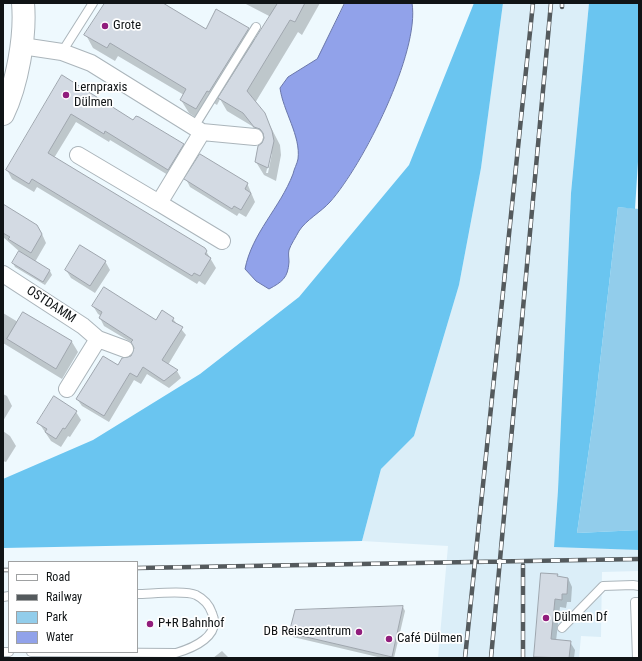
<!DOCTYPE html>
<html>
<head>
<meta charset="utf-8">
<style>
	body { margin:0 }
	#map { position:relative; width:642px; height:661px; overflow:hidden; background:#eef9fe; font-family:"Roboto Condensed",sans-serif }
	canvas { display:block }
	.frame { position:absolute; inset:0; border:4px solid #101416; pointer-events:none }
	.legend { position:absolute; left:8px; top:561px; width:130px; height:92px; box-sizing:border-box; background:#fff; border:1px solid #9fa1a2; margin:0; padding:5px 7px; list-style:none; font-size:12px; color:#101416 }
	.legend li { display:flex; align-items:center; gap:8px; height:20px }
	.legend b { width:20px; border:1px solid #9fa1a2 }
</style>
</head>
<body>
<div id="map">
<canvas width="642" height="661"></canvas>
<div class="frame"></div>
<ul class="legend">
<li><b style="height:5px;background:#fff"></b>Road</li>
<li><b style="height:5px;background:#545a5d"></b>Railway</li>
<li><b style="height:11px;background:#92cdeb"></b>Park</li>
<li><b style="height:11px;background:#91a2ea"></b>Water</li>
</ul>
</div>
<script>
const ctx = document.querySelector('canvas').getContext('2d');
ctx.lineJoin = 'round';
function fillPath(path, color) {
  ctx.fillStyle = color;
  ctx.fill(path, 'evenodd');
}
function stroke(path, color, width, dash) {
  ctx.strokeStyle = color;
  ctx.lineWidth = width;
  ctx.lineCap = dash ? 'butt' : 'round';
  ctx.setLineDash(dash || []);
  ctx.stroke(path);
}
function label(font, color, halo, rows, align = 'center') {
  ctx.font = font + ' "Roboto Condensed",sans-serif';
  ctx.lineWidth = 3.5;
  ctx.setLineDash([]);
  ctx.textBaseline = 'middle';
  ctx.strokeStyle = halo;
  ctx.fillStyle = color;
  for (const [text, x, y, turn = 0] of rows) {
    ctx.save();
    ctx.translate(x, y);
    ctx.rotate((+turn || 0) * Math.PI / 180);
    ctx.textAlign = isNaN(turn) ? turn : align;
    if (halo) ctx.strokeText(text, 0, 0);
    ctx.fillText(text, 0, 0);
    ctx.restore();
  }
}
fillPath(new Path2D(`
	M503 3H589L571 193 558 490 554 546 639 550V571L602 572 601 637 581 636 579 658H438L448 546 362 541 381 469 414 436 459 285 481 168Z`), '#dbeef8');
fillPath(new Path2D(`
	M618 207 639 209V530L577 533 594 414Z`), '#92cdeb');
fillPath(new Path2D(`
	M474 3H503L481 168 459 285 414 436 381 469 362 541 3 548V479L93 440 200 374 299 297 409 165Z
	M589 3H639V146L635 209 618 207 594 414 577 533 639 530V550L554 547 558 490 571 193Z`), '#6ac5f0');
const water = new Path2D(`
	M345 3H412C420 52 363 165 330 202 321 212 306 220 299 231 296 237 291 244 289 250 288 254 289 258 289 262 288 278 282 282 269 289L256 281 245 269C252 233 280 208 293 174 294 169 297 164 298 159 301 136 283 111 280 88L288 77 317 59Z`);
fillPath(water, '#91a2ea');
stroke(water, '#6a77aa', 1);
fillPath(new Path2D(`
	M106 3H161L206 30 248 29 255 42 271 17 244 3H320L302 35 298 32 255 103 264 114 280 145 281 155 276 181 264 175 256 162 264 141 252 126 227 111 220 99 217 105 214 103 203 122 189 113 181 100 184 95 118 56 115 61 93 48 86 35ZM272 153 268 173H266L270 156Z
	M62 77 134 122 183 144 188 153 173 178 110 140 109 142 76 122 54 158 206 251 216 268 205 285 199 281 197 284 37 187 34 192 12 179 7 170Z
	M186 179 247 183 255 202 246 217 239 213 237 216 190 187Z
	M3 212 42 234 46 243 35 262 50 271 52 275 45 285 15 267 13 263 20 252 3 237Z
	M105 261 110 270 95 293 71 278 66 270Z
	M93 306 156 321 173 319 186 335 168 365 177 371 181 378 169 388 147 374 141 384 134 380 109 422 82 406 77 399 131 357 135 352 134 344 104 326 100 318 101 316 98 314Z
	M3 313 18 322 24 313 72 342 78 352 62 379 3 343Z
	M3 394 7 396 12 406 3 421Z
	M76 412 81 420 70 437 68 436 61 447 51 441 39 423Z
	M3 431 10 436 16 446 6 462 3 461Z
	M557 575 558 577 568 578 572 587 571 602H567L566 608 560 607 556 641 570 642 575 650 574 658H536Z
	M403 607 405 611 394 658H382L293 637 290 633 296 611Z
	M222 651 229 658H213Z`), '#0003');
const building = new Path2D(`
	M105 3H163L206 29 216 9 249 28 209 92 207 91 196 109 180 100 186 89 110 43 107 48 84 35Z
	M278 3H305L295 22 290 20 247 91 265 113 272 131 274 141 268 168 255 162 258 146 262 143 264 138 263 133 260 129 254 127 243 113 218 98Z
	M62 75 133 120 136 116 139 117 184 144 168 170 105 131 104 134 71 114 48 153 205 248 207 251 205 254 211 258 200 276 194 273 192 276 32 179 29 184 6 170Z
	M200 154 248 183 245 189 251 193 241 210 234 206 232 209 184 179Z
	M3 204 37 225 42 234 31 253 8 239 10 237 3 233Z
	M80 245 106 261 90 286 65 270Z
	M19 251 50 270 43 282 12 263Z
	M104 287 156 320 162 310 174 318 172 321 183 327 162 360 178 370 164 381 143 367 137 377 130 373 104 416 76 399 103 356 118 365 122 358 131 356 134 348 131 342 133 340 99 318 102 312 92 306Z
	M23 312 72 341 56 369 7 339Z
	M54 396 77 411 65 429 63 428 56 439 45 432 47 429 37 423Z
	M541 573 558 574 557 576 568 578 567 594H562V600L555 599 551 639 571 641 569 658 534 657Z
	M403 606 392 657 289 633 295 610Z`);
fillPath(building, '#d3dae3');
stroke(building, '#9fa6ae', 1);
const lane = new Path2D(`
	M62 52 93 3
	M194 127 256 27
	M3 597 9 596
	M562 628 603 586 633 585 639 586
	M3 652H9
	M31 652 176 653C193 648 222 636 212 613 209 604 204 599 196 595 185 590 150 594 137 594
	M637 658 635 602H639`);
const street = new Path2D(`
	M22 46 62 52 91 63 202 132 255 137
	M202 132 159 203 222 241
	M78 155 159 203
	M3 274 83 326 98 339 67 389
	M98 339 125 349`);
const secondary = new Path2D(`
	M3 114C17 85 26 36 23 3`);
stroke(lane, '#abb5bb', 10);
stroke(street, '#abb5bb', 18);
stroke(secondary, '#abb5bb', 24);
stroke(lane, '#fff', 8);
stroke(street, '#fff', 16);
stroke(secondary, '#fff', 22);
const rail = new Path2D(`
	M562 7V3
	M137 568 639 559
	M3 570H9
	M465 658 533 3
	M491 658 551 3
	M523 658V565`);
stroke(rail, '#545a5d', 4.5);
stroke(rail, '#fff', 3, [9]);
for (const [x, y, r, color] of [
	[105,26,4,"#911d7c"],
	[66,95,4,"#911d7c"],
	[546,618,4,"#911d7c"],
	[150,624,4,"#911d7c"],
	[359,632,4,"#911d7c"],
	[389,639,4,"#911d7c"]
]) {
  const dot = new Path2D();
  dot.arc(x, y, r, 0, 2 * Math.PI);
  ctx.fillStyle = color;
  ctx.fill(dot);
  stroke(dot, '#fff', 1.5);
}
label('13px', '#101416', '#fff', [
	["Grote",113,26],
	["Lernpraxis",74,88],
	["Dülmen",74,103],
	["Dülmen Df",554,618],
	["P+R Bahnhof",158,624],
	["DB Reisezentrum",351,632,"right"],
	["Café Dülmen",397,639]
], 'left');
label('13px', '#101416', '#fff', [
	["OSTDAMM",51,305,33]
]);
</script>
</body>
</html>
